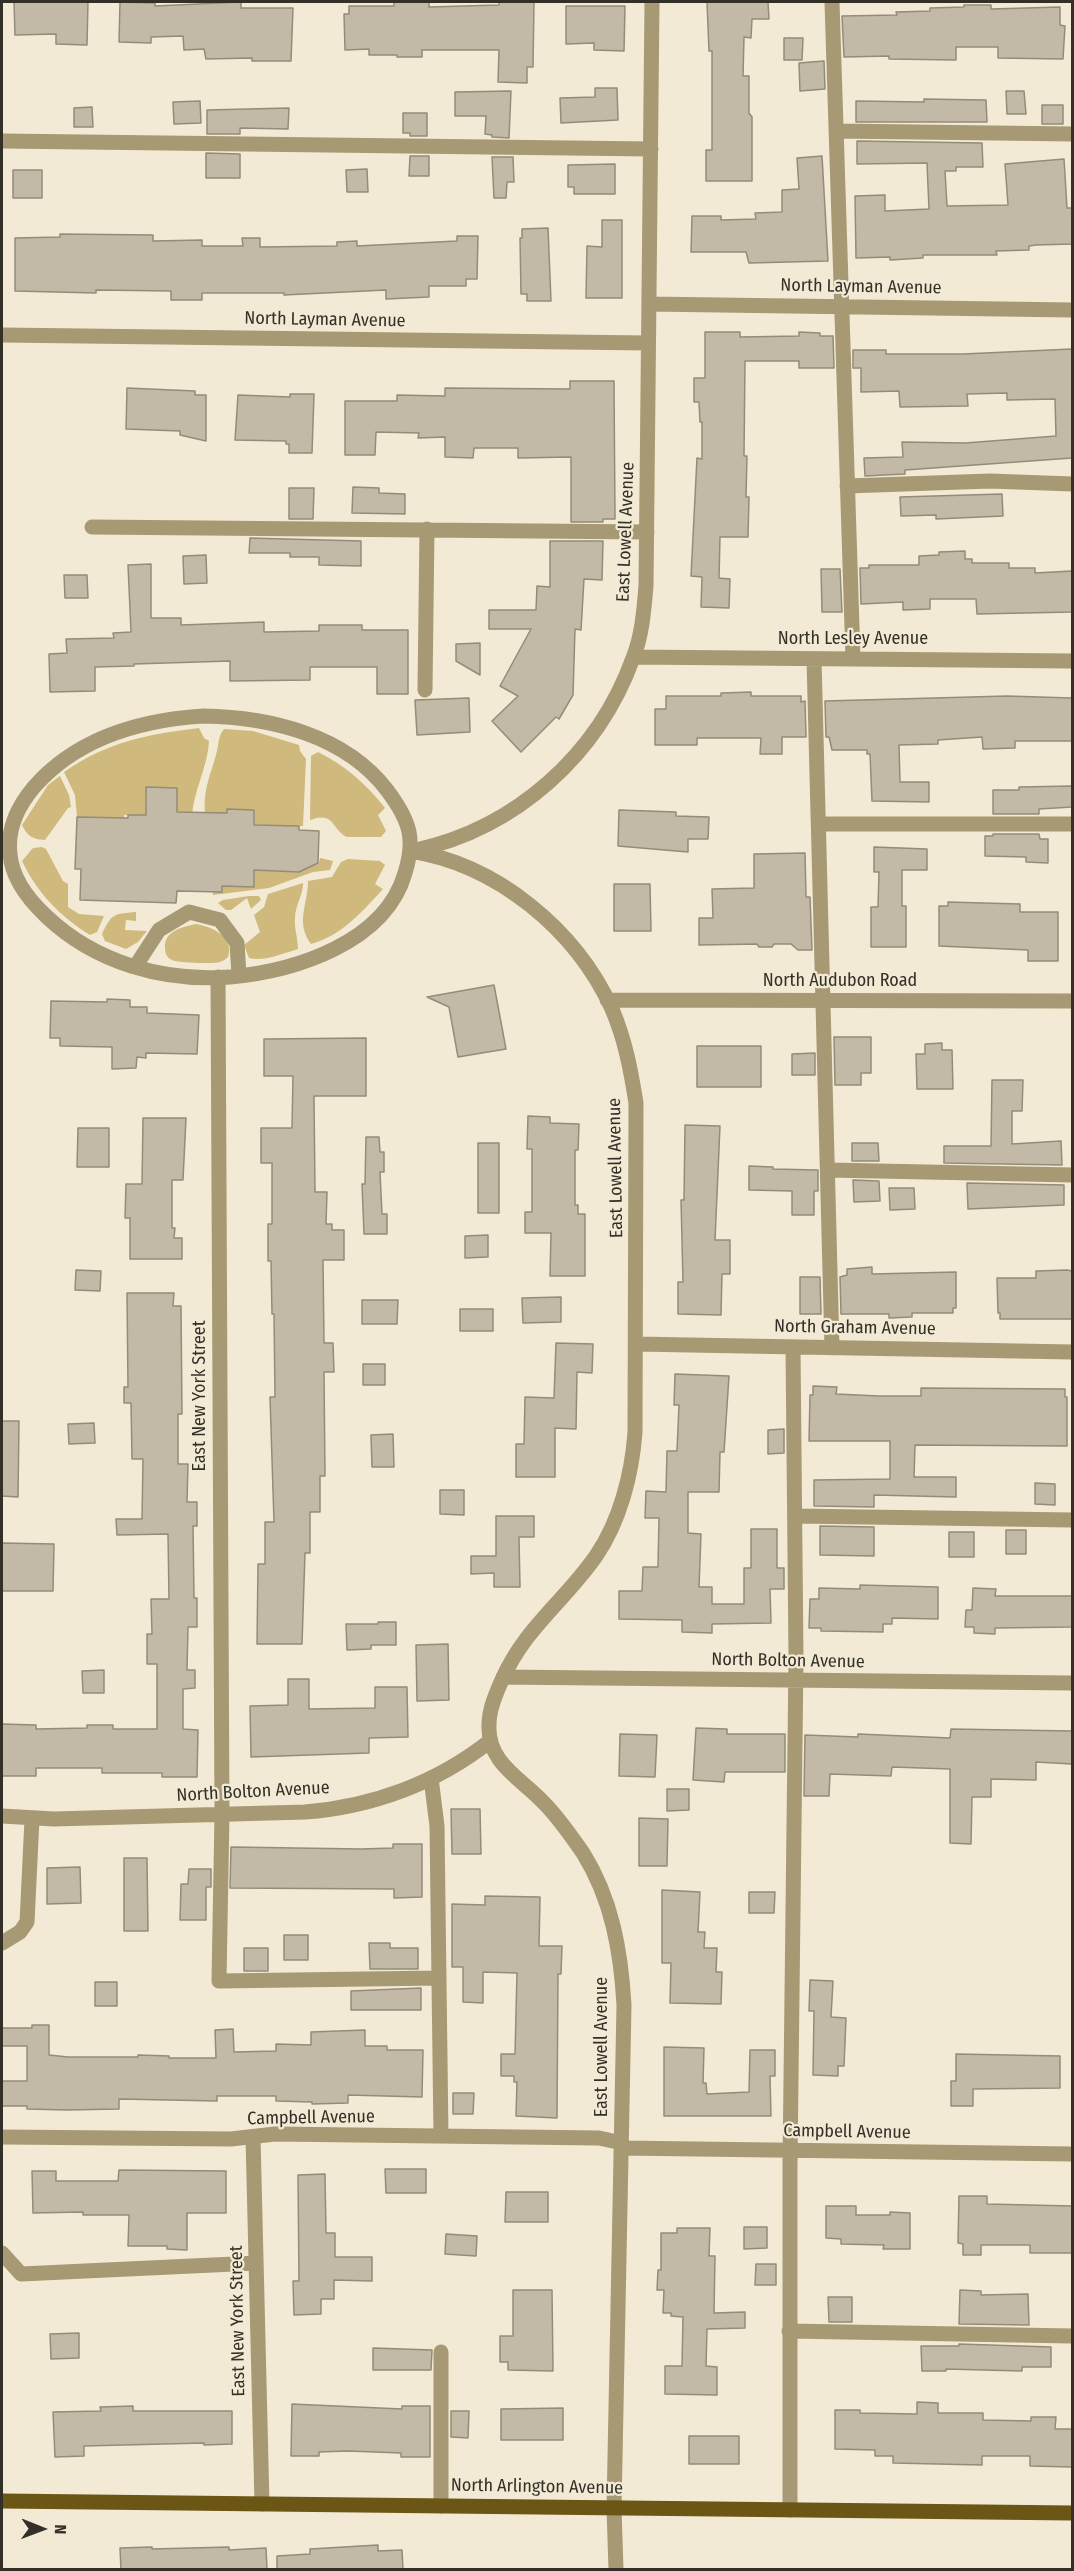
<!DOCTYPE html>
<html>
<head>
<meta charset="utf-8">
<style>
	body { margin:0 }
	#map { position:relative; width:1074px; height:2571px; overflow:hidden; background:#f2ead4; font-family:"Fira Sans Condensed",sans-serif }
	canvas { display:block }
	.frame { position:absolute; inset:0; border:3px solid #333028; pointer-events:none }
	.north { position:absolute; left:12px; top:2499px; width:60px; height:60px; -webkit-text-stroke:4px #f2ead4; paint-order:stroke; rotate:91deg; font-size:16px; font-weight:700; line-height:24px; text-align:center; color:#333028 }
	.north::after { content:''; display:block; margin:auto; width:21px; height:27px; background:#333028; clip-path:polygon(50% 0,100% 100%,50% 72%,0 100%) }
</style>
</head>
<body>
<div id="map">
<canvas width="1074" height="2571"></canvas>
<div class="frame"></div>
<div class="north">N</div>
</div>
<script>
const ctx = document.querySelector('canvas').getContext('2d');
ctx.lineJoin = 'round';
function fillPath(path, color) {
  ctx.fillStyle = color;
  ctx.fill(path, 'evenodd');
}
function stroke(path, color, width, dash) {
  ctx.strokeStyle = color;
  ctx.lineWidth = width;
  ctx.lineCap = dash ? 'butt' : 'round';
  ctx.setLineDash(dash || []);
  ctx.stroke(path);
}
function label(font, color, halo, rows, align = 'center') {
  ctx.font = font + ' "Fira Sans Condensed",sans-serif';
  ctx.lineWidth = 4.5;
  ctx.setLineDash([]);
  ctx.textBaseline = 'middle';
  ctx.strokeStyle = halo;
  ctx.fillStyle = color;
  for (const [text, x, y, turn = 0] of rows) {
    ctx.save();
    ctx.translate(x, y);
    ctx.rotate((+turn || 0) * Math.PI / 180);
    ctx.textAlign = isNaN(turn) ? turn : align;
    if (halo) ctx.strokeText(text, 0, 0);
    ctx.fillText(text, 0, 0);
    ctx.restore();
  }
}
fillPath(new Path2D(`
	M199 728 204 738 209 741C208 766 193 792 192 817L177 816V788L147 787 146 815H124V823L77 817 75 795 64 772C107 742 148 734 199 728Z
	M224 729 253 731 299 745 300 751 306 759 303 826 254 825V810L227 809 226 818 205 813C203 788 211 775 217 751 219 742 218 737 224 729Z
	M318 752C346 766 366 784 385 808L378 815 386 831 381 837H347C330 828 335 811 310 820L311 756Z
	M60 776 69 795 71 807 68 808 45 840C31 839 28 836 22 825L48 785Z
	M42 847 46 849 63 881 68 884V907L79 914 104 916 97 932 90 935C60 916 38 894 22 861L33 848Z
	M320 858 333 861 330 870 313 872 269 888 213 895V892L222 886 253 887 254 870 300 872V866H312L319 863Z
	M348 859 380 861 385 865 375 884 383 889C363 911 341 936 311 944 295 922 308 905 308 881L332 877 341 862Z
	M303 883C303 896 295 905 295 918 294 928 298 938 298 949 284 953 264 962 249 958L244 945 260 932 254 915 264 907 268 894Z
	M249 896H259L261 900 251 909 247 898 231 910H226L218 903 223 900Z
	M136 912V921L126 920 125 930 147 931 138 942 126 949 105 941 102 934C112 913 114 914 136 912Z
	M196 924C213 927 235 937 228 957 226 959 223 961 220 962 213 964 177 963 172 960 167 958 165 953 165 948 164 931 182 927 196 924Z`), '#cfb97c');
const building = new Path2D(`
	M14 2H88L87 45 56 44V34L15 35Z
	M120 2 155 3V6L241 2V8H293L291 61H252V58L206 59 204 49 184 50 183 36 151 37V43L119 42Z
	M394 2H429V7L499 5V2H534L533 67H527V83L498 82 499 50H422V57H397V55H369V49L345 50 344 14H349V6H394Z
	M707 2H768L769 19H752L751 38 744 37 743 76H749V113L752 117V181H706V150H712V51H709Z
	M964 5H991V9L1060 7V25L1065 26 1063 59 998 58V47H956V60L889 59V56L844 57 842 16 897 15 896 12 930 11V8L964 7Z
	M566 6H625L624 51 594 50V43L566 44Z
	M784 38H803L802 60H784Z
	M824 61 825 89 800 91 799 63Z
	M595 88H617L618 120 561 123 560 98 595 97Z
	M511 91 509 138 492 137V135L485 134 486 116H455V92Z
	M1006 91H1024L1026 114H1007Z
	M924 99 986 100 987 122H856V101L924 102Z
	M200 101 201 123 174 124 173 102Z
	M1042 105H1063V124H1042Z
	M92 107 93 127H74V108Z
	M289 108 288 129 240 128V134H207V110Z
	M403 113H427V136H410V133H403Z
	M857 141 982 143 983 167H956V171H945L947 206 1008 205 1005 164 1064 159 1067 208H1072V244L1036 245 1029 246V250L996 251 997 255H923V258L890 260V257L856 258 855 196 885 195V211L929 209 927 163 857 164Z
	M206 153 240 154V178H206Z
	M410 156H429V176H409Z
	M822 156 828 261 749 263 746 252H691L692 216H721V220L756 219 755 213 782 212V190L799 189 797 158Z
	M492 157H513L514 182H507L506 198H494Z
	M615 164V194H574V187H568V165Z
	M367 169 368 192H347L346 170Z
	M13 170H42V198H13Z
	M602 220H622V298H586L587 246 602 247Z
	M548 228 551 301H527V294H521L520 238H522V229Z
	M60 234 153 235V241L202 240V246H243L242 238H260V247L337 246V242L357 241V246L457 241V236H478L477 279H466V286H429V297L386 299V290L284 295V293H202V300H171V291L96 290V293L15 291V238L60 237Z
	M705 332H740V337L799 336V332L820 333V336H833L834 368H799V361H745L744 456H747L746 497H749L748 537H720L719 578 730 579 729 608 701 607 702 577 691 576 697 458 702 459V422H700L699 402H694V378H705Z
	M1072 349V458L905 470V474L865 476 864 458 903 457 902 442 965 443 1056 436 1055 399 1007 400V393L967 394 968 406 900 407 899 391 861 392V368H853V350H886V354H963Z
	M570 381H614L615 519H603V522H571V457L518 458V448H474L473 458 445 457V437L418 438 419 433 376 432 375 455H345V401H397V395L445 396V388L570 389Z
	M127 388 195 391V395H206V441L180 435V431L126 429Z
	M290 394H314L312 453H289V444H286V441L235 440 238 395 290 397Z
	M353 487 379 488V493L405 494V514L352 513Z
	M289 488H314L313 519H289Z
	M1002 494 1003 516 936 519V515L901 516 900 497Z
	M250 538 361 541V566L319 565V557H290V553H249Z
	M550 541H603L602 580 584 579 581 630 575 629 573 695 559 719 556 717 521 752 492 721 518 696 500 686 531 629H489V610H536L537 586 550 587Z
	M965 551V559H972V563H1009V568H1035V573L1072 571V612L977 614 976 599H930V609L903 610V602L861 604 860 568H869V565H919V556L939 555V552Z
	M206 555 207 583 184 584 183 556Z
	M151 564V618H181V625L264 622V632L319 631V625H362V630H408V694H377V667H310V680L230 681V661L134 664V666L95 667V691L50 692 49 654 67 653 66 639 114 638 113 633 131 632 128 565Z
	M821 569H840L842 612H822Z
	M64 575H87L88 598H65Z
	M480 643V675L456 661V644Z
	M751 692V696H801V702L805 701 806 737H782V754H760L761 738H697V745H655V709H666V696H721V693Z
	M1007 696 1072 698V741H1015V748L983 749 982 737 938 740V744L899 745 900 782H929V802L872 801 870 754H867V750H832L829 737H826L825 701Z
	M469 698 470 732 417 735 415 700Z
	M1072 786V807L1039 809V814H993V790H1019V787Z
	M146 787 177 788V812L227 813V809L254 810V825L299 826V830L319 831 318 863 299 872 254 870V887L222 886V892L177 891 176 903 80 900 81 869H75L77 817 128 818V815H146Z
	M619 810 676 812V816L709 817 708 839H688V852L618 846Z
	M993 834H1039L1040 839H1048V863L1026 862V857L985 856V836H993Z
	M874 847 927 849V870H902V906H906V947H871V907H878L879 872H874Z
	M805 853 806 897H810L812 950H798L791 944H774L772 947H759L757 944 699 945V918H713L712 889 754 888V854Z
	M614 884H650L651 931H614Z
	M948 902 1020 904V912H1058V961H1028V950L939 946V906H948Z
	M494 985 506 1049 458 1057 449 1007 427 997Z
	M107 999 130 1000V1007H147V1013L199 1015 197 1054 146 1053V1058L137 1057 136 1068 112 1069V1047L60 1046V1038H50L51 1001 107 1002Z
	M834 1037H871V1073H861V1085H835Z
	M366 1038V1096H314L315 1192H327L326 1224H332V1230H344V1260H323L324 1343H333L334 1372H324L325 1476H320V1512H310V1553H305L302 1644H257L258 1564H265V1522H274L270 1397H275L274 1314H272L271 1261H268V1224H272V1163H261V1128H292L293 1076H264V1039Z
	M942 1043V1050H952L953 1089H917L916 1054H925V1044Z
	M697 1046H761V1087H697Z
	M815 1053V1075H792V1054Z
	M992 1080H1023L1022 1111H1012V1144L1061 1141 1062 1165 944 1163V1146H991Z
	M528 1116 550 1117V1123L579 1124 578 1150H575V1205H578V1214H585V1276H550L551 1233H525V1212H532V1149H527Z
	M143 1118H186L183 1180H172V1228H175L174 1238H182V1259H130V1218H125L126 1184H142Z
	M685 1125 720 1126 715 1240H730V1274H722L721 1315 678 1314V1282H683L681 1200H684Z
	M78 1128H109V1167H77Z
	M366 1137H379L380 1152H384V1172H380L382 1214H387V1234H364L362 1184H365Z
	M478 1143H499V1213H478Z
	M852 1143H878L879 1161H852Z
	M749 1166 773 1167V1169L818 1170V1191H814V1215H792V1191L749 1190Z
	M853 1180 879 1181 880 1201 854 1202Z
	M967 1183 1064 1185V1205L968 1209Z
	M889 1188H914L915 1209 890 1210Z
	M488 1235V1257L465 1258V1236Z
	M872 1267V1274L956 1272V1308H953V1313H912V1317L889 1318V1314H841L840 1277 847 1275V1269Z
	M76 1270 101 1271 100 1291 75 1290Z
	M1067 1270 1072 1271V1319H1000V1313H998L997 1278H1036V1271Z
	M800 1277H820L821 1314H800Z
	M127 1293H174L173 1306H181L182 1414H178V1464H188L187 1502H197V1526H193L194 1598H197V1627H188L187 1670H195V1688L183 1689V1729L198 1730 197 1777H162V1773H102V1768H36V1776H2V1724L36 1725V1729L87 1728V1725H113V1729H157V1664H147V1634H152L151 1599H169L168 1534 117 1535 116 1519H142L143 1459H132L131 1403H124V1387H128Z
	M561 1297V1322L523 1323 522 1298Z
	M362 1300H398L397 1324H362Z
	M460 1309H493V1331H460Z
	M556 1343 593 1344 592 1373 577 1372 576 1429 555 1428V1477H516V1444H524L525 1397 554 1398Z
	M363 1364H385V1385H363Z
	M675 1374 729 1376 724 1452H720L719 1492H688V1533L701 1534 699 1587H712V1604H744V1568H751V1529H777V1568H784V1589H770L771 1623 712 1624V1633L682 1632V1620L619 1619V1591H642L643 1567H658L659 1518H645L646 1491 666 1492 667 1451H677L679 1405H674Z
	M813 1386 837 1387 836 1394 879 1396H921V1388L1065 1389V1397H1067V1446L915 1445 914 1477H956V1497L874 1495V1507L814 1506V1480L890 1479V1441H809L810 1395H813Z
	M2 1421H19L18 1497 2 1496Z
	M94 1423 95 1443 69 1444 68 1424Z
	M784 1429V1453L768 1454V1430Z
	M393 1434 394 1467H372L371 1435Z
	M1035 1483 1055 1484V1505L1035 1504Z
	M440 1490H464V1515L440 1514Z
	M496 1516H534V1537H519L520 1587H494V1573L471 1574V1556H496Z
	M820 1526 874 1527V1556L820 1555Z
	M1006 1530H1026V1554H1006Z
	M949 1532H974V1557H949Z
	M2 1543 54 1544 53 1591H2Z
	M860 1585 938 1587V1619L892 1618V1624H883V1632L821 1631V1628H809L810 1599H819V1588L860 1589Z
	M973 1588 996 1589 995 1596H1072V1627L995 1628V1634L974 1633V1627H965L966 1610H972Z
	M378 1622H396V1645H371V1649L347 1650 346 1624H378Z
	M448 1644 449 1700 417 1701 416 1645Z
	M104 1670V1693H83L82 1671Z
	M288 1679H309V1709L375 1708V1687H407L408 1737 369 1738V1753L251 1757 250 1706 288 1705Z
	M696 1728 727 1729V1734H785V1772H725L724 1782 693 1780Z
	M951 1729 1072 1731V1764L1036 1762V1780L991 1779V1797H972L971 1844 950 1843V1769L892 1767 891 1776 830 1774 829 1796H804L805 1735 858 1737V1734L950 1738Z
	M620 1734 657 1735 655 1777 619 1776Z
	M667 1789H689V1810L667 1811Z
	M451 1809H480L481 1854H452Z
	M639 1818 668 1819 667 1866H639Z
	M393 1844H422V1897L394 1898V1889L230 1888 231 1847 361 1849 393 1848Z
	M124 1858H147L148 1931H124Z
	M80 1867 81 1903 47 1904V1868Z
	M189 1869H211V1887H206V1920H180L181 1884H188Z
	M662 1890 700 1892 698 1932H705L704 1948H717L716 1972H722L721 2004 670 2003 671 1963H662Z
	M749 1892H775L774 1913H749Z
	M485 1896 540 1897 539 1946H562L561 1974H558L557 2118 516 2116 517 2082H514V2076H501V2054H515L517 1973 483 1972V2003L463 2002V1967H452V1904L485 1905Z
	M284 1935H308V1960H284Z
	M369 1943H390V1948H418V1969H370Z
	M244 1948H268V1971H244Z
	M810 1980 833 1981 831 2017 846 2018 844 2066H838V2076L813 2075 814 2011H809Z
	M95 1982H117V2006H95Z
	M421 1988V2010H351V1991Z
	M32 2025H49V2055L68 2057H138V2055L169 2056V2058H216L215 2030 233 2029 234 2052 276 2051V2044L311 2045V2032L365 2030V2046H387V2050H423L422 2097 348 2095V2103L312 2104V2102L276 2101V2096H217V2101L119 2099V2109L67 2110 27 2109V2106H2V2081H27V2046H2V2028H32Z
	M664 2047 704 2048 703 2083H706L707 2094 749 2092 750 2050H775V2076H770L771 2116H664Z
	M956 2054 1060 2056V2088L973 2089V2106H951V2081H956Z
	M453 2093H474L473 2114H453Z
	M385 2169H426V2193H386Z
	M119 2170 226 2171V2213H187V2250L167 2249V2246H128L129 2215H83V2212L33 2213 32 2171H56V2181H118Z
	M325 2174 326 2233H335V2257H372V2281L334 2280V2299H321V2314L294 2315 293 2281H299L298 2175Z
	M506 2192H548V2222H505Z
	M959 2196H987V2204L1072 2206V2253H1030V2245H981V2255H963V2244L958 2243Z
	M826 2206H856V2215H890V2212L910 2213V2249H883L884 2245 841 2244V2239L826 2238Z
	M744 2227H767V2248L744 2249Z
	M677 2228H710L709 2256H715L714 2313 745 2312V2328L707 2329 706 2366 717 2367V2395L665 2394V2366H682L683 2317 671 2316V2313H663L664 2290H657L658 2270H661V2233H677Z
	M446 2234 477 2236 476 2256 445 2254Z
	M756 2264H776V2285H755Z
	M513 2290H552L553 2371 508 2370V2362H500V2336H513Z
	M960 2290 981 2291V2295L1028 2294 1029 2325 959 2324Z
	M828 2297H852V2322H829Z
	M79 2333V2358L51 2359 50 2334Z
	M959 2344 1051 2347V2367H1022V2371L946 2369V2371H922L921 2346H959Z
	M373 2348 432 2350 431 2370H373Z
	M917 2402 938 2403V2413H983V2420L1031 2421V2417H1056L1055 2429H1072V2467L1030 2466V2456H982V2465L893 2463V2456H875V2450L835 2449V2410H860V2413L917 2414Z
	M292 2404 402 2409V2406H430V2457H401V2453L348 2451 319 2452V2456H291Z
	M133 2406V2411H232V2444L204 2445V2443L84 2446V2456L55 2457 53 2412 101 2411 100 2407Z
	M563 2408V2440H501V2409Z
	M451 2411H469L468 2438 451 2437Z
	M689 2436H739V2464H689Z
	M378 2545V2551L402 2550 403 2570H277V2556L310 2554V2549Z
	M152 2547V2549L229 2547V2550L266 2548 267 2570H121L120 2548Z`);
fillPath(building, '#c2baa6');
stroke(building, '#938c78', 1.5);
stroke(new Path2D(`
	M832 2 853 658
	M837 131 1072 134
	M2 141 651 149
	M649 304 1072 310
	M2 335 648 343
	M847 486 990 481 1072 484
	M92 527 647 532
	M634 657 1072 661
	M814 659 832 1348
	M425 690 427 529
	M203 716C270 717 345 735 387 790 396 802 406 817 409 832 412 846 409 860 405 873 385 943 295 971 230 977 164 982 95 963 46 916 29 900 12 879 10 854 7 829 18 806 34 787 77 738 140 720 203 716Z
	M819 824H1072
	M416 850C516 828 598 755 633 658 642 636 644 610 646 586L652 2
	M410 851C497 864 576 930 612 1009 625 1039 631 1071 636 1103L635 1432C632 1474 620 1521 596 1556 564 1602 525 1627 501 1682 495 1696 489 1710 489 1725 487 1763 522 1779 544 1803 559 1818 571 1836 583 1853 612 1899 621 1952 624 2005L614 2508 616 2570
	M135 967 159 930 189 912 220 920 237 943 239 975
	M218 977 222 1814 219 1981 439 1978
	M607 1000 1072 1001
	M829 1170 1072 1175
	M636 1344 1072 1352
	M795 1516 1072 1520
	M503 1677 1072 1683
	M431 1778 437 1826 441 2136
	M2 1816 54 1819 305 1812C372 1807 437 1783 490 1741
	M2 1943 20 1932 27 1922 32 1819
	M2 2137 231 2139 275 2134 599 2138 622 2143
	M253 2137 262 2504
	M621 2148 1072 2154
	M2 2253 21 2274 256 2263
	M789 2331 1072 2336
	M441 2506V2352
	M790 2510V2164L796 1658 793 1347`), '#a79973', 15);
stroke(new Path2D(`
	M2 2501 1072 2513`), '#6b5616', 15);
label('18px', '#333028', '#f2ead4', [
	["North Layman Avenue",861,287,1],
	["North Layman Avenue",325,320,1],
	["East Lowell Avenue",626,532,-88],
	["North Lesley Avenue",853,639],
	["North Audubon Road",840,981],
	["East Lowell Avenue",616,1168,-91],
	["North Graham Avenue",855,1328,1],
	["East New York Street",200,1396,-90],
	["North Bolton Avenue",788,1661,1],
	["North Bolton Avenue",253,1792,-3],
	["East Lowell Avenue",602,2047,-90],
	["Campbell Avenue",311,2118,-1],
	["Campbell Avenue",847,2132,1],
	["East New York Street",238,2321,-91],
	["North Arlington Avenue",537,2487,1]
]);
</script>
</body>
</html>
